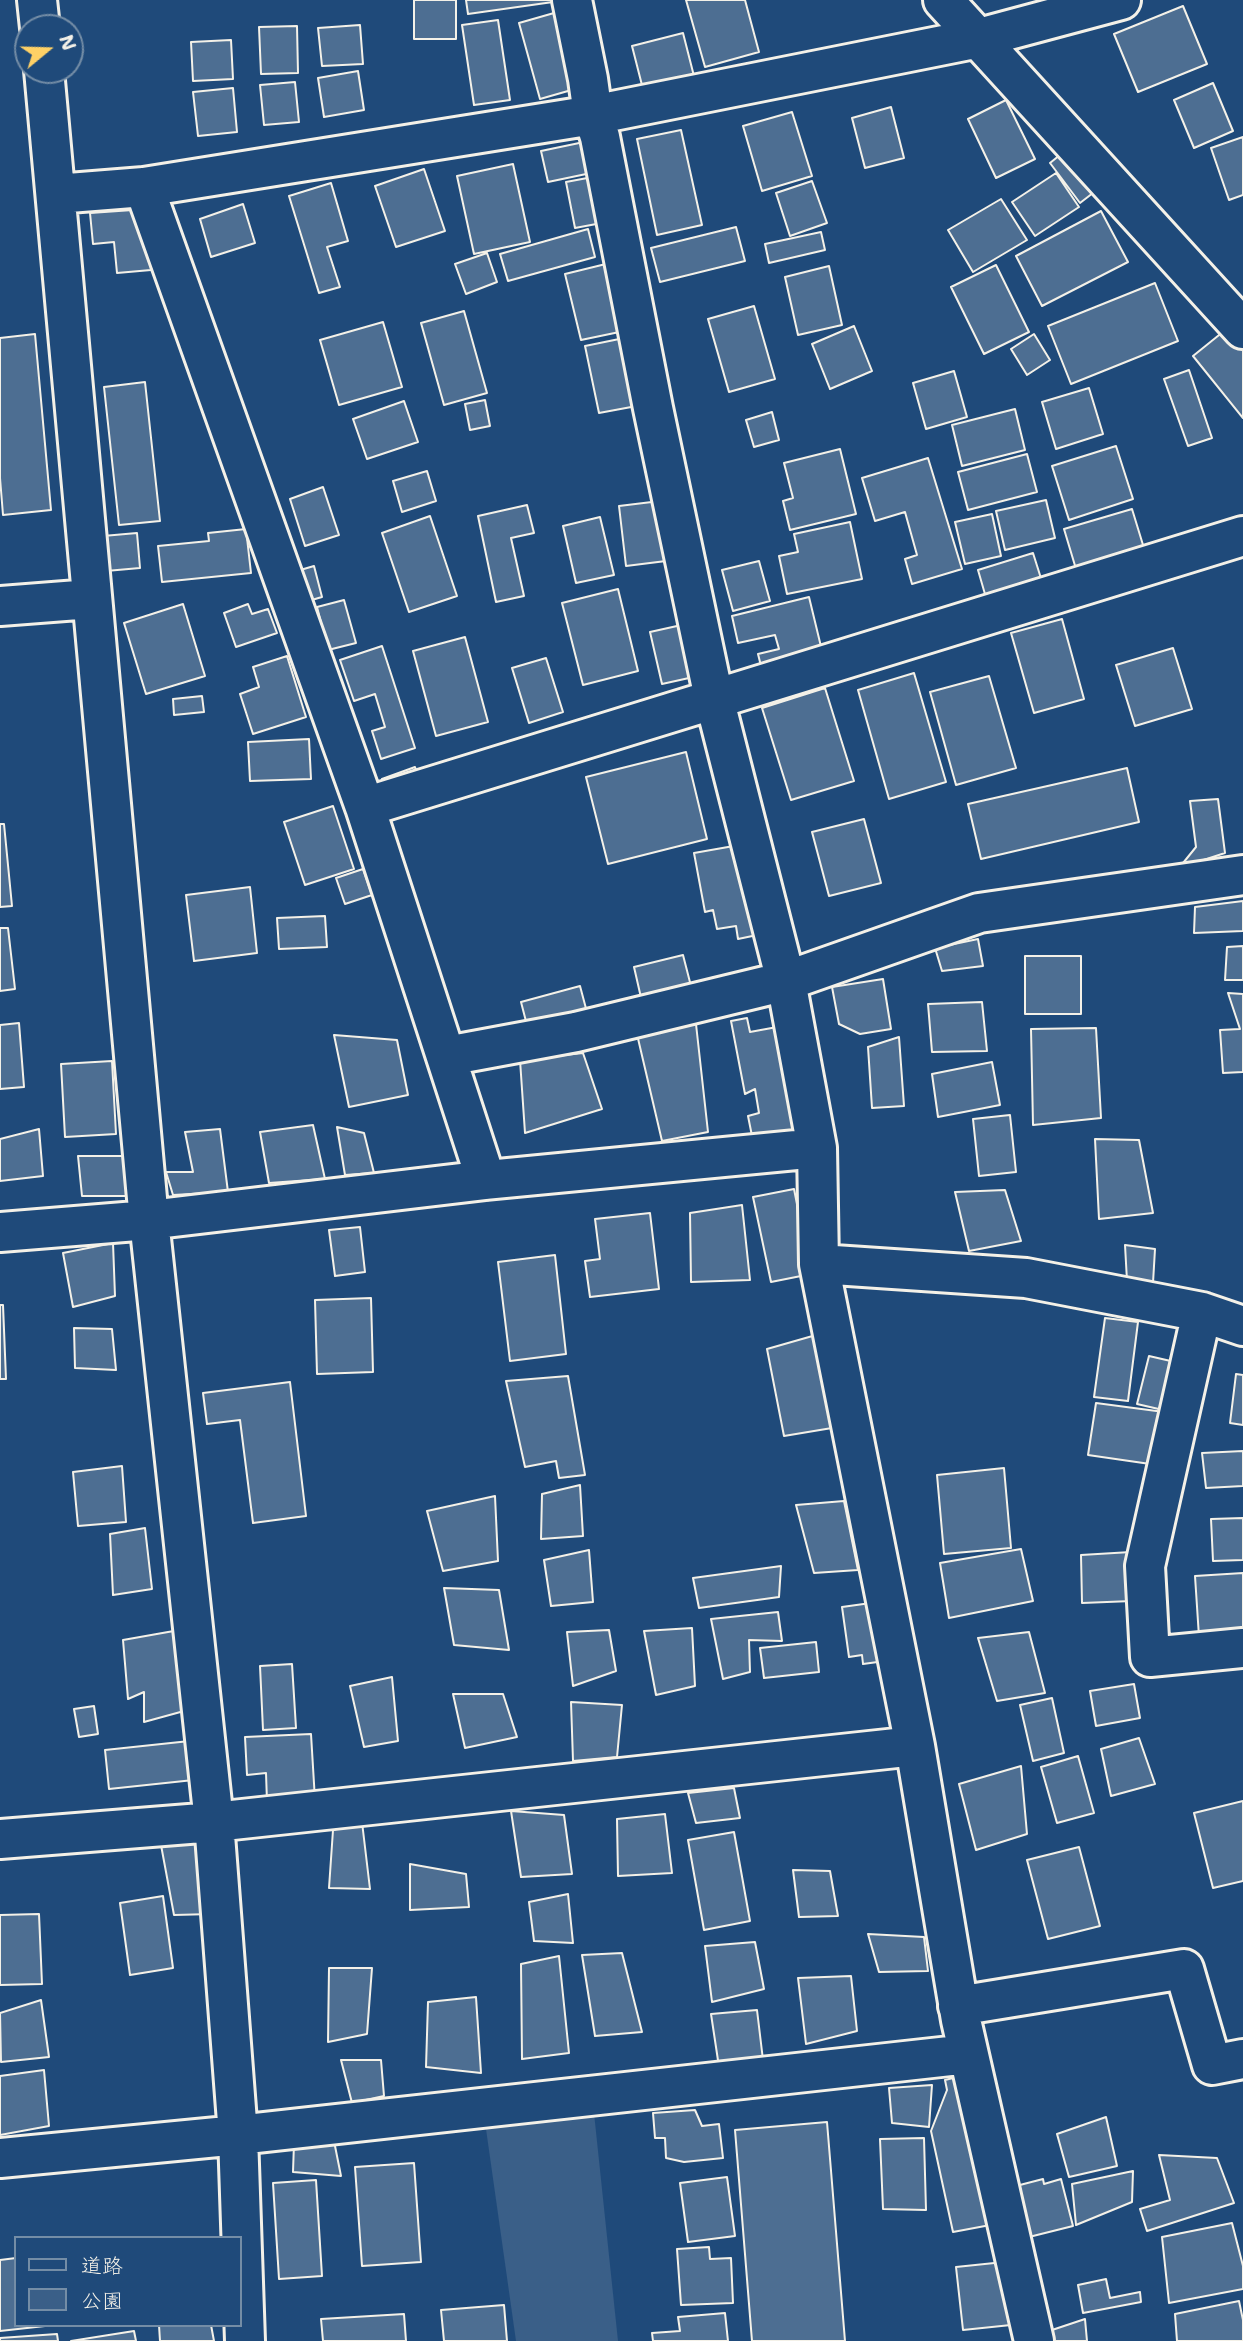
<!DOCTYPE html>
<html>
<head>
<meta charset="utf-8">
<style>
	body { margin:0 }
	#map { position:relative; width:1243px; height:2341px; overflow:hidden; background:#1f4a7a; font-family:"Shantell Sans","Klee One",sans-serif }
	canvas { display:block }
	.legend { position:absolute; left:14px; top:2236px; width:228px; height:91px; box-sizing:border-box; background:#1f4a7a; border:2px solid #748da6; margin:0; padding:9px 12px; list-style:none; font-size:21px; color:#f4f1e8 }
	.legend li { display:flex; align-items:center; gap:14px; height:35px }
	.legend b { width:35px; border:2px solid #748da6 }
	.north { position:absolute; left:14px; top:14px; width:70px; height:70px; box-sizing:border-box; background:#1f4a7a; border:2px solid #748da6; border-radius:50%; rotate:71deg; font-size:19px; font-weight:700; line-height:28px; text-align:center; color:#f4f1e8 }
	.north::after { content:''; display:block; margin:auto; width:24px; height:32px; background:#ffd166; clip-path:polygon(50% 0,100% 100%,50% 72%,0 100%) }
</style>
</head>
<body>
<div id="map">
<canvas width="1243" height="2341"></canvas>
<ul class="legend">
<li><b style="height:9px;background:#1f4a7a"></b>道路</li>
<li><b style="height:19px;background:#3a5f88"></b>公園</li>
</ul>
<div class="north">N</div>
</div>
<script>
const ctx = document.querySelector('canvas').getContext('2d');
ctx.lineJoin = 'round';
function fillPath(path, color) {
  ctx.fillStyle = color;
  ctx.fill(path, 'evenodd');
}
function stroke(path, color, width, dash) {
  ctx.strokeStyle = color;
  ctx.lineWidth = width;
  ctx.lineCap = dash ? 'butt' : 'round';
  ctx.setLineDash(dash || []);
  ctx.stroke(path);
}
fillPath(new Path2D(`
	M594 2113 618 2341H516L486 2129Z`), '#3a5f88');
const building = new Path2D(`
	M414 0H456V39H414Z
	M466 0H553V2L468 14Z
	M686 0H745L759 52 705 67Z
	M1183 6 1207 64 1138 92 1114 34Z
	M561 11 582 87 540 99 519 23Z
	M498 20 510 100 474 105 462 25Z
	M360 25 363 64 322 66 318 28Z
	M297 26 298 73 261 74 259 27Z
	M683 33 696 84 645 97 632 46Z
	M231 40 233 79 193 81 191 42Z
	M358 71 364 110 324 117 318 78Z
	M295 82 299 122 264 125 260 85Z
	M1213 83 1233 131 1194 148 1174 100Z
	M233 88 237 132 198 136 193 92Z
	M1006 100 1035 159 996 178 968 119Z
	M891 107 904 158 865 168 852 118Z
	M792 112 812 176 762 191 743 126Z
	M681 130 702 225 657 235 637 139Z
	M1243 137V195L1229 200 1211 148Z
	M584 142 591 173 548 182 541 151Z
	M1071 146 1102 186 1080 203 1050 163Z
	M513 164 530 242 474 254 457 176Z
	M424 169 445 231 396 247 375 186Z
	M1056 173 1079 207 1035 236 1012 202Z
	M598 176 607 222 575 228 566 182Z
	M812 181 827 223 790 236 776 193Z
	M331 183 348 241 327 247 340 287 319 293 289 196Z
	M1001 199 1027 240 973 272 948 230Z
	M243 204 255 243 211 257 200 219Z
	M147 209 151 270 117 273 114 242 93 244 90 213Z
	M1101 211 1128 262 1042 306 1016 256Z
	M736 227 745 261 660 282 651 248Z
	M588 229 595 257 508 281 500 254Z
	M821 232 825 250 769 263 765 244Z
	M487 253 497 282 466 294 455 264Z
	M614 262 629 330 581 340 565 274Z
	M996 265 1029 332 984 354 951 287Z
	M829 266 842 325 798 335 785 277Z
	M1155 283 1178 341 1071 384 1048 326Z
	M754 306 775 379 729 392 708 319Z
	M464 311 487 393 444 405 421 323Z
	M383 322 402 387 339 405 320 340Z
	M854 326 872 371 830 389 812 344Z
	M1229 327 1243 344V418L1193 356Z
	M35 334 51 510 3 515 0 478V338Z
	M1034 334 1050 360 1027 375 1011 349Z
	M629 337 642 405 599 413 585 346Z
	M1189 370 1212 438 1188 446 1164 379Z
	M954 371 967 417 926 429 913 383Z
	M145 382 160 521 119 525 104 387Z
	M1089 388 1103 434 1056 449 1042 402Z
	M485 400 490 426 470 430 465 404Z
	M404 401 418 442 367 459 353 419Z
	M1015 409 1025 450 962 466 952 425Z
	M772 412 779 440 754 447 746 420Z
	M1116 446 1133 499 1069 520 1052 466Z
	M840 449 856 514 790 530 783 501 793 498 784 463Z
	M1027 454 1037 492 968 510 958 472Z
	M928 458 962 569 912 584 905 559 917 555 905 512 875 521 862 478Z
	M427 471 436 501 402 512 393 481Z
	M323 487 339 535 305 546 290 499Z
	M1046 500 1055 538 1005 550 996 511Z
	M660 501 666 561 626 566 619 506Z
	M527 505 534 533 511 538 524 596 496 602 478 516Z
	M1132 509 1147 558 1079 579 1064 529Z
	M992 514 1001 556 965 564 955 522Z
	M430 516 457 596 409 612 382 533Z
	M600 517 614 575 576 583 563 526Z
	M850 522 862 579 787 594 779 556 798 552 794 534Z
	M246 529 251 573 162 582 158 546 209 541 208 533Z
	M137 533 140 568 106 571 103 536Z
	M1033 553 1045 591 989 608 978 570Z
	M759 561 770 601 733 611 722 570Z
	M314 566 322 597 298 604 290 573Z
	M618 589 638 671 583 685 562 603Z
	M809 597 824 659 763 674 758 654 779 649 775 635 738 643 732 616Z
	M344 600 356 643 328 650 317 607Z
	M183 604 205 676 146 694 124 623Z
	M248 604 252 614 268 609 277 633 236 647 224 613Z
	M1062 619 1084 699 1034 713 1011 633Z
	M686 624 698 676 662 684 650 632Z
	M465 637 488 722 436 736 413 651Z
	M382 646 415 748 381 759 372 731 385 727 375 694 354 701 340 660Z
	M1173 648 1192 709 1135 726 1116 665Z
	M287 656 306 717 253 734 240 694 259 687 253 667Z
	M546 658 563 712 529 723 512 668Z
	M914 673 946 782 889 799 858 690Z
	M989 676 1016 768 956 785 930 692Z
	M825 688 854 781 791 800 762 708Z
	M202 696 204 712 174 715 173 699Z
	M309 739 311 779 250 781 248 742Z
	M686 752 707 839 608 864 586 777Z
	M415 767 421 785 389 797 382 779Z
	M1127 768 1139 822 981 859 968 804Z
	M1218 799 1225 853 1179 868 1196 847 1190 801Z
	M333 806 354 869 305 885 284 822Z
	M864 819 881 883 829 896 812 832Z
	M0 824H4L12 906 0 907Z
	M745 844 762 934 738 939 736 926 717 929 713 910 705 912 694 853Z
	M363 869 372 895 345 904 336 878Z
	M250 887 257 953 194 961 186 895Z
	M1243 901V931L1194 933 1195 907Z
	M325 916 327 947 279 949 277 918Z
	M0 928H8L15 989 0 991Z
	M978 939 983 966 942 971 935 948Z
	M1243 946V980H1225L1227 947Z
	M683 955 692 990 642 1002 634 967Z
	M1025 956H1081V1014H1025Z
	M883 979 891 1029 860 1034 839 1024 832 987Z
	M580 986 588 1016 529 1033 521 1002Z
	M1228 993 1243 994V1072L1223 1073 1220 1030 1240 1029Z
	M982 1002 987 1051 932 1052 928 1004Z
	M747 1018 750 1032 777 1027 797 1134 753 1141 748 1116 759 1113 755 1089 745 1094 731 1021Z
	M19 1023 24 1087 0 1089V1025Z
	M696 1024 708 1132 662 1141 636 1030Z
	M1096 1028 1101 1118 1033 1125 1031 1029Z
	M334 1035 397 1040 408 1095 349 1107Z
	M899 1037 904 1106 872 1108 868 1047Z
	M583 1053 602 1109 525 1133 520 1060Z
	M112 1061 116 1134 65 1137 61 1064Z
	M992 1062 1000 1105 938 1117 932 1074Z
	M1010 1115 1016 1172 979 1176 973 1119Z
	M313 1125 325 1179 269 1183 260 1132Z
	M337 1127 364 1133 374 1173 345 1175Z
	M39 1129 43 1176 0 1181V1139Z
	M220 1129 228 1192 173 1195 166 1172H193L185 1132Z
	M1095 1139 1139 1140 1153 1213 1099 1219Z
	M78 1156H141L140 1196H82Z
	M794 1189 811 1274 771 1282 753 1197Z
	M1005 1190 1021 1241 969 1251 955 1192Z
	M742 1205 750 1280 691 1282 690 1213Z
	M650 1213 659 1289 590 1297 585 1261 600 1259 595 1219Z
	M360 1227 365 1272 335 1276 329 1230Z
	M113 1243 115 1296 73 1307 63 1253Z
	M1125 1245 1155 1249 1153 1283 1127 1281Z
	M555 1255 566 1354 510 1361 498 1262Z
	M371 1298 373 1372 317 1374 315 1300Z
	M0 1305H3L6 1379H0Z
	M1105 1318 1138 1322 1128 1401 1094 1397Z
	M74 1328 112 1329 116 1370 75 1368Z
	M816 1335 832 1428 784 1436 767 1349Z
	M1149 1356 1188 1365 1176 1413 1137 1404Z
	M1236 1374 1243 1375V1425L1230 1423Z
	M568 1376 585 1475 559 1478 556 1461 525 1467 506 1381Z
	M290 1382 306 1516 253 1523 240 1420 207 1424 203 1393Z
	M1096 1403 1164 1412 1157 1465 1088 1455Z
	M1243 1451V1486L1206 1488 1202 1453Z
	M122 1466 126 1522 78 1526 73 1472Z
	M1004 1468 1011 1548 944 1554 937 1475Z
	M580 1485 583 1536 541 1539 542 1494Z
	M495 1496 498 1561 443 1571 427 1511Z
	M844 1501 858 1570 814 1573 796 1505Z
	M1243 1518V1560L1213 1561 1211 1519Z
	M145 1528 152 1589 113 1595 110 1534Z
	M1021 1549 1033 1601 949 1618 940 1563Z
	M589 1550 593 1602 551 1606 544 1560Z
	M1131 1552 1132 1601 1082 1603 1081 1555Z
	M781 1566 779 1597 699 1608 693 1578Z
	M1243 1573V1634L1199 1637 1195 1576Z
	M444 1588 499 1590 509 1650 454 1645Z
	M878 1602 885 1661 863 1664 862 1655 849 1657 842 1607Z
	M778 1612 782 1641 749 1640 750 1672 723 1679 711 1619Z
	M692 1628 695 1686 656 1695 644 1631Z
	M185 1629 195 1708 144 1722V1692L128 1699 123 1640Z
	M609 1630 616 1671 573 1686 567 1632Z
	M1029 1632 1045 1693 997 1701 978 1638Z
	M816 1642 819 1672 764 1678 760 1648Z
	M292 1664 296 1728 263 1730 260 1666Z
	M392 1677 398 1741 364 1747 350 1686Z
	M1134 1684 1140 1718 1096 1726 1090 1691Z
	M453 1694H503L517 1737 465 1748Z
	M1052 1698 1064 1753 1033 1761 1020 1705Z
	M571 1702 622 1705 617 1757 573 1761Z
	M94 1706 98 1734 79 1737 74 1709Z
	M311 1734 315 1800 267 1802 266 1773 247 1775 245 1737Z
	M1139 1738 1155 1784 1111 1796 1101 1749Z
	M199 1740 203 1779 109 1789 105 1750Z
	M1078 1756 1094 1813 1057 1823 1041 1767Z
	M1021 1766 1027 1834 976 1850 959 1784Z
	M734 1788 740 1818 696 1823 688 1793Z
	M1243 1801V1881L1213 1888 1194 1813Z
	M511 1811 564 1815 572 1874 521 1877Z
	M665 1814 672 1873 618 1876 617 1819Z
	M362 1822 370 1889 329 1888 333 1830Z
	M734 1832 750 1921 704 1930 688 1840Z
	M203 1843 212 1914 174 1915 161 1845Z
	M1079 1847 1100 1926 1048 1939 1027 1860Z
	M410 1864 466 1874 469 1907 410 1910Z
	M793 1870 830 1871 838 1916 799 1917Z
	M568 1894 573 1943 534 1941 529 1902Z
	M163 1896 173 1968 130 1975 120 1903Z
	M39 1914 42 1984 0 1985V1915Z
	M868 1934 924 1937 928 1971 879 1972Z
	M755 1942 764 1989 712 2002 705 1946Z
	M622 1953 642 2032 595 2036 582 1955Z
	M559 1956 569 2053 522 2059 521 1964Z
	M329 1968H372L367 2034 328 2042Z
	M851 1976 857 2031 806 2044 798 1978Z
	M476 1997 481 2073 426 2067 428 2002Z
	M41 2000 49 2057 1 2062 0 2013Z
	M757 2010 763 2060 719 2067 711 2014Z
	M341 2060H381L384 2096 352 2103Z
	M44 2070 49 2126 0 2135V2076Z
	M969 2074 1001 2223 953 2232 931 2131 947 2090 945 2080Z
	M932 2085 929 2127 892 2123 889 2088Z
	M695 2110 702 2126 719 2124 723 2158 684 2162 666 2158 665 2138H655L653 2113Z
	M1106 2117 1117 2166 1069 2177 1057 2134Z
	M827 2122 845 2341H752L735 2130Z
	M924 2138 926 2210 883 2209 880 2139Z
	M334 2141 341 2176 293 2172 294 2143Z
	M1159 2155 1217 2158 1234 2203 1147 2231 1140 2209 1170 2200Z
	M414 2163 421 2262 362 2266 355 2167Z
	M1133 2171 1132 2202 1076 2225 1072 2184Z
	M727 2177 735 2236 688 2242 680 2183Z
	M1043 2179 1044 2184 1061 2179 1073 2226 1029 2237 1016 2186Z
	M316 2180 322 2276 279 2279 273 2183Z
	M1232 2223 1243 2266V2289L1169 2303 1162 2237Z
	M709 2247 710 2259 731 2258 733 2303 681 2305 677 2249Z
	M16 2258V2325H54L0 2331V2260Z
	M1004 2262 1011 2325 963 2330 956 2267Z
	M1106 2279 1110 2298 1140 2292 1141 2302 1083 2313 1078 2285Z
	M1239 2301 1243 2320V2341H1177L1175 2314Z
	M504 2305 507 2341H444L441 2310Z
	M725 2313 728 2341H653L652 2333 680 2331 678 2317Z
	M404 2314 406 2341H323L321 2319Z
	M1085 2319 1087 2341H1052L1049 2331Z
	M159 2325H211L214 2341H160Z
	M134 2331 136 2341H71Z
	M57 2334 58 2341H0V2338Z`);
fillPath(building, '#4d6e92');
stroke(building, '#f4f1e8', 2);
const minor = new Path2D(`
	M37 0 40 28
	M572 0 588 79 593 115 600 137 653 408 714 698 786 981 817 1148 819 1264 915 1746 961 2020 1034 2341
	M943 0 1243 329
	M44 70 149 1220 214 1822 238 2135 245 2341
	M144 187 365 807 486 1180
	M56 194 144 187 593 115 979 38 1121 0
	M0 606 91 599
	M365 807 1243 536
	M447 1056 576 1032 786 981 979 913 1243 875
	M0 1232 149 1220 486 1180 817 1148
	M819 1264 1026 1278 1202 1312 1243 1326
	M1202 1312 1145 1566 1150 1657 1243 1648
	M0 1839 214 1822 915 1746
	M958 2006 1184 1969 1212 2065 1243 2059
	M0 2158 238 2135 968 2054`);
stroke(minor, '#f4f1e8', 44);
stroke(minor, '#1f4a7a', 38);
</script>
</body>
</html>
